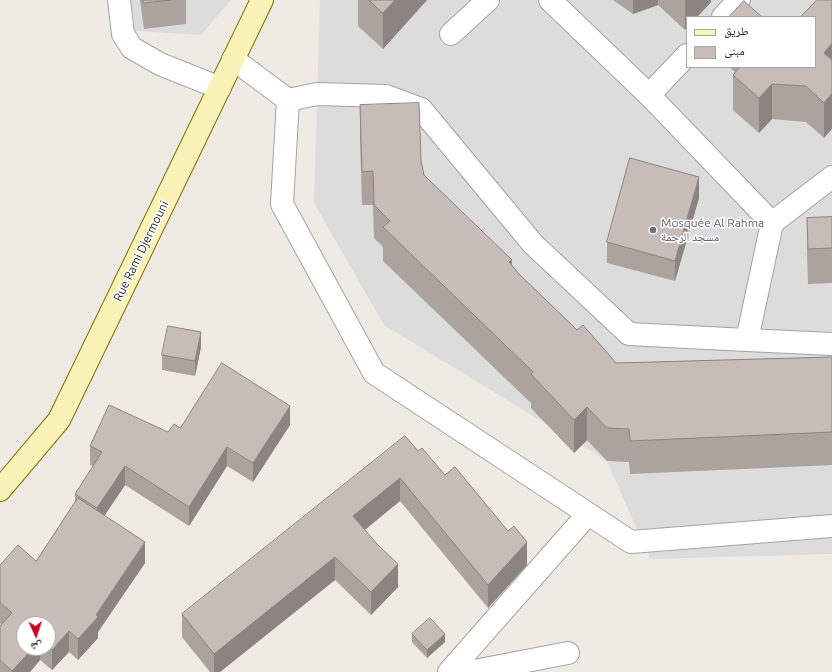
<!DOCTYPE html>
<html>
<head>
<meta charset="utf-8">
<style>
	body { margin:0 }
	#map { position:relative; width:832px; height:672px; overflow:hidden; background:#f0eae5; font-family:Ubuntu,"Noto Naskh Arabic",sans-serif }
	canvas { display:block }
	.legend { position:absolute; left:686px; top:16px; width:130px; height:52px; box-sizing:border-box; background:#fff; border:1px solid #a5a5a5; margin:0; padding:5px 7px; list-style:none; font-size:12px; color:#1f1f1f }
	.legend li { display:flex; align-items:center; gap:8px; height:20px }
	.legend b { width:20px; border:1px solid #a5a5a5 }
	.north { position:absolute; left:16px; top:616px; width:40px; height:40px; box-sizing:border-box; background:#fff; border:1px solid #a5a5a5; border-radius:50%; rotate:177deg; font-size:11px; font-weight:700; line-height:16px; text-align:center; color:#1f1f1f }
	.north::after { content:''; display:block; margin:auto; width:14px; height:18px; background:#cd0023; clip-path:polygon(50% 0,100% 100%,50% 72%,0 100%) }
</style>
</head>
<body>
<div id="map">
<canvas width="832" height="672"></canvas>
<ul class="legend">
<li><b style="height:5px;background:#fbf2b8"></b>طريق</li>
<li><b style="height:11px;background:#c8bcb8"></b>مبنى</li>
</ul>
<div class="north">ش</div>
</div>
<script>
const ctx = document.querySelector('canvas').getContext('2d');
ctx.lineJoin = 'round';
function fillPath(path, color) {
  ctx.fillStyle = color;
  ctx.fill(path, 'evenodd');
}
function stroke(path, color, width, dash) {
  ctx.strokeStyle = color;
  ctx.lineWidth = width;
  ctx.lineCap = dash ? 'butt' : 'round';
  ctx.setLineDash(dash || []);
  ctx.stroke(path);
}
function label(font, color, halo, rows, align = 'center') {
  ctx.font = font + ' Ubuntu,"Noto Naskh Arabic",sans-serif';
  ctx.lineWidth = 3;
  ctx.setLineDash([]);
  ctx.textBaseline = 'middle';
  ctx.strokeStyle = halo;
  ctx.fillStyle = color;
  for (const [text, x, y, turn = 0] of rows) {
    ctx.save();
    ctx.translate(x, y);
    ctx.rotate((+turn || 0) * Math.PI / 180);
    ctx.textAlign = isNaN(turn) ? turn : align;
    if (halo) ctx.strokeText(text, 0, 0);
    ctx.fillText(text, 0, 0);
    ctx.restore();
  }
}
fillPath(new Path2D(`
	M131 0H231L201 35 135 31Z
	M320 0H832V554L650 559 607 461 384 325 314 203ZM687 17H815V67H687Z`), '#dddcdc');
const street = new Path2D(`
	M119 0 123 34 132 48 160 64 220 88
	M550 0 649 95 772 223
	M723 17 739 0
	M451 34 488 0
	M233 59 288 100 317 94 386 96 421 109 533 244 629 334 747 340 772 223 832 177
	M649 95 687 55
	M288 100 282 204 374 373 631 542 832 526
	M747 340 832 344
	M449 672 588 514
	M469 672 568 653`);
const secondary = new Path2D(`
	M0 490 59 420 262 0`);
stroke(street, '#a3a3a3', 24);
stroke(secondary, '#797103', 24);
stroke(street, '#fff', 22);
stroke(secondary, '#fbf2b8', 22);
fillPath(new Path2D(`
	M140 0H186V24L144 29Z
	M358 0H427L383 49 358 26Z
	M613 0H711V2L697 17H687V27L685 30 658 5 633 14Z
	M832 0 824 138 806 122 772 119 759 133 733 110V75L735 72 729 67H815Z
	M360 105 421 161 424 175 512 266 519 274 577 330 616 363 832 357V465L630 474 629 462 607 461 587 440 574 453 531 408V403L383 261V247L374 238 373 205H362L360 138Z
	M699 198 675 281 607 263V242Z
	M832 217V283L808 284 807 253V218Z
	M201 347 195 376 162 370V355Z
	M290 425 253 482 227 466 189 526 125 485 104 516 145 563 98 632V638L78 660 69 652 52 670 40 660 30 672H0V626L1 624 0 623V565L36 561 75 503V494L93 466 90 465V446L168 432 180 428ZM48 624V648H24Z
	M418 451 445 475 527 565 488 608 400 501 365 530 398 587 371 615 335 580 220 672H210L182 637V614Z
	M412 634 445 642 427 658 412 642Z`), '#aca29e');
fillPath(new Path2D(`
	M395 0H427L383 49V13Z
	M633 0H658V5L633 14Z
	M685 0H711V2L697 17H687V27L685 30Z
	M832 43V78L824 53Z
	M772 84V119L759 133V98Z
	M832 93V129L824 138V103Z
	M699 177V198L675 281V261Z
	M512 260V293L509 262Z
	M201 332V347L195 376V361Z
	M290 406V425L253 482V463Z
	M587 407V440L574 453V420Z
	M227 447V466L189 526V507Z
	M125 466V485L97 527V508Z
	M400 478V501L353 539V516Z
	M145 542V563L98 632V638L78 660V639Z
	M527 542V565L488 608V585Z
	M335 557V580L220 672H214V654Z
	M398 564V587L371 615V592Z
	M69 631V652L52 670V650Z
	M445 634V642L427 658V650Z
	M33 648H40V660L30 672H12V671Z`), '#8c8481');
const building = new Path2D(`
	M143 0H171L144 3Z
	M369 0H395L383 13Z
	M817 0H832V43L824 53 832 60V93L824 103 806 86 772 84 759 98 733 75 740 67H815V17H801Z
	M744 1 762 17H729Z
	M419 103 421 161 424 175 512 260 509 262 519 274 577 330 583 325 616 363 832 357V432L630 441 629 429 607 428 587 407 574 420 531 374 533 372 383 227 390 221 374 205 373 171 362 172 360 105Z
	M630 158 699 177 675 261 607 242Z
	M832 217V248L808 249 807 218Z
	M168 326 201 332 195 361 162 355Z
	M222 363 290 406 253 463 227 447 189 507 125 466 97 508 75 494 102 452 90 446 109 405 168 432 174 424 180 428Z
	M405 436 418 451 422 448 445 475 455 467 508 531 514 526 527 542 488 585 400 478 353 516 377 544 398 564 371 592 335 557 214 654 182 614Z
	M78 498 145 542 96 615 98 617 78 639 69 631 52 650 48 646V624H24V648H33L12 671 0 660V626L12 613 0 602V565L18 545 36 561Z
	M430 618 445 634 427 650 412 634Z`);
fillPath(building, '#c8bcb8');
stroke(building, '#8c8481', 1);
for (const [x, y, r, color] of [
	[653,230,4,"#6b7280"]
]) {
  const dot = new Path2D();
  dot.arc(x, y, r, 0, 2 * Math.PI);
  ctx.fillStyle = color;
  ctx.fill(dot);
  stroke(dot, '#fff', 1.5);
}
label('12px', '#5b616d', '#fff', [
	["Mosquée Al Rahma",661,223],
	["مسجد الرحمة",661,237]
], 'left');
label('12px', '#1f1f1f', '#fff', [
	["Rue Rami Djermouni",141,251,-64]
]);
</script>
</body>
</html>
